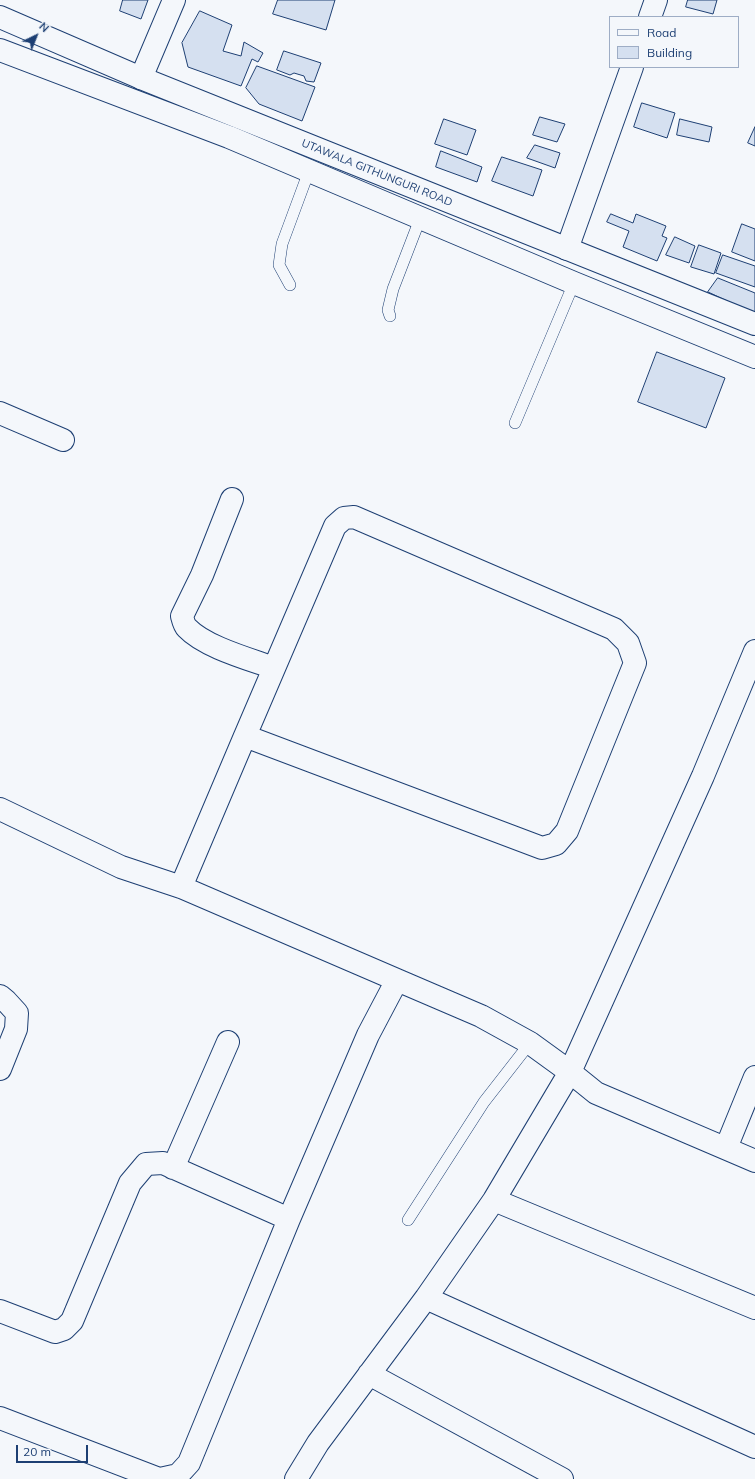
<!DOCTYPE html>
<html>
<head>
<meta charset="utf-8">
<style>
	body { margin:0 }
	#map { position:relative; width:755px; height:1479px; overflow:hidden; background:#f4f7fb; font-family:Mulish,sans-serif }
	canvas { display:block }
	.legend { position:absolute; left:609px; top:16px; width:130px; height:52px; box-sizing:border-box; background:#f4f7fb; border:1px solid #9eadc5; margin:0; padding:5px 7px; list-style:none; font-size:12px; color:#1d3f73 }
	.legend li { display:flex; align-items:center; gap:8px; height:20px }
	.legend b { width:20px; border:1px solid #9eadc5 }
	.north { position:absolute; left:16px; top:16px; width:40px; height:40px; -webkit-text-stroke:3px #f4f7fb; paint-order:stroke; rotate:43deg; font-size:11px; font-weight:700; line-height:16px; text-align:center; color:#1d3f73 }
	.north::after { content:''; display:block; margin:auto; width:14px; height:18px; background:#1d3f73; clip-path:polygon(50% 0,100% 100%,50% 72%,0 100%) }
	.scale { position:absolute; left:16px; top:1445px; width:72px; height:18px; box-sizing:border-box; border:2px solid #1d3f73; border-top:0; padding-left:5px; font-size:12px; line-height:14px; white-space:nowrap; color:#1d3f73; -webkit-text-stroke:3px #f4f7fb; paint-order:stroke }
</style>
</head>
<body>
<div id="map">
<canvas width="755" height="1479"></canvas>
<ul class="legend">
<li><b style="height:5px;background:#f4f7fb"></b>Road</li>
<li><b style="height:11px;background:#d5e0f0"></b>Building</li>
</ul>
<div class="north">N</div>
<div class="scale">20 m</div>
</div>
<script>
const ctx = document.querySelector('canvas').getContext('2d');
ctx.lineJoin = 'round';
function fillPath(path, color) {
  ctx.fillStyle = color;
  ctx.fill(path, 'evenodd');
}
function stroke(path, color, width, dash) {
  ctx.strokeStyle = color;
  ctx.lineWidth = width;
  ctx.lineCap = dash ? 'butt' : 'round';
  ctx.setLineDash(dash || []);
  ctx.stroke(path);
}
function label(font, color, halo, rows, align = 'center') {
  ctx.font = font + ' Mulish,sans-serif';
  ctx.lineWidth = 3;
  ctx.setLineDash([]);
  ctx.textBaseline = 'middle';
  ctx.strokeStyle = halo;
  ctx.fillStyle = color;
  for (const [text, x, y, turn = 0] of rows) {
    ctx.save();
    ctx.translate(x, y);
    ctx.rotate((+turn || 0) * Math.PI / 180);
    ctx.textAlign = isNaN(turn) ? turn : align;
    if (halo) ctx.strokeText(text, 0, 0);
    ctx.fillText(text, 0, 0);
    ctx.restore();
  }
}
const building = new Path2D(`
	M123 0H148L141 19 120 11Z
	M278 0H335L326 30 273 14Z
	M688 0H717L713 14 686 7Z
	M200 11 232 25 223 51 241 56 244 42 263 53 258 62 252 59 241 86 188 67 182 43Z
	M284 51 321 63 314 82 306 81 304 76 294 73 290 75 277 70Z
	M257 66 315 87 302 121 259 104 246 88Z
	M642 103 675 113 667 138 634 127Z
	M540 117 565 124 557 142 533 135Z
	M444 119 476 130 467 155 435 144Z
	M680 119 712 127 709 142 677 135Z
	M755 127V146L748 143Z
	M535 145 560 153 555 168 527 158Z
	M441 151 482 167 477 182 436 167Z
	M502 157 542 170 533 196 492 181Z
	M611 214 633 223 636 214 666 226 662 236 667 238 657 261 623 247 629 231 607 222Z
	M742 224 755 229V261L732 252Z
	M675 237 695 246 689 263 666 255Z
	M699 245 721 253 714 274 691 267Z
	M723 255 755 266V287L716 273Z
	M718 278 755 293V314L708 292Z
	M657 352 725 378 706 428 638 402Z`);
fillPath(building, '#d5e0f0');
stroke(building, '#1d3f73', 1);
const lane = new Path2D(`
	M290 285 279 265 282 244 309 171
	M390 316 388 310 393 289 420 219
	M515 423 574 283
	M408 1220 484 1102 530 1043`);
const street = new Path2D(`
	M650 17 656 0
	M0 50 229 137 574 283 755 357
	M141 78 174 0
	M567 249 632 67
	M0 413 63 440
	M232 499 202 575 182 616C183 620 184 625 187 628 205 647 249 659 274 668
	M354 517 614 629 628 643 635 663 567 831 556 844 542 848 245 736 335 526 344 518Z
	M0 809 121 867 181 887 397 980 368 1035 289 1219 189 1463 178 1475 160 1479
	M181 887 245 736
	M397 980 481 1016 530 1043 570 1072 596 1093 755 1161
	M0 996 6 1001 17 1013 16 1029 0 1069
	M726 1148 755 1077
	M173 1168 228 1042
	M494 1200 755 1308
	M426 1298 755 1447
	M0 1311 55 1332 64 1329 72 1321 130 1183 146 1164 163 1163 289 1219
	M369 1374 562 1479
	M0 1418 159 1479
	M296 1479 318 1443 426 1298 494 1200 570 1072 703 776 755 651`);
const secondary = new Path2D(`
	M0 17 141 78 755 324`);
stroke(lane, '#1d3f73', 12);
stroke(street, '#1d3f73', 24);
stroke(secondary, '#1d3f73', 24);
stroke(lane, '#f4f7fb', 11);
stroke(street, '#f4f7fb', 22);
stroke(secondary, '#f4f7fb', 22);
label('11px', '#1d3f73', '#f4f7fb', [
	["UTAWALA GITHUNGURI ROAD",377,173,22]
]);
</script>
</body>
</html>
